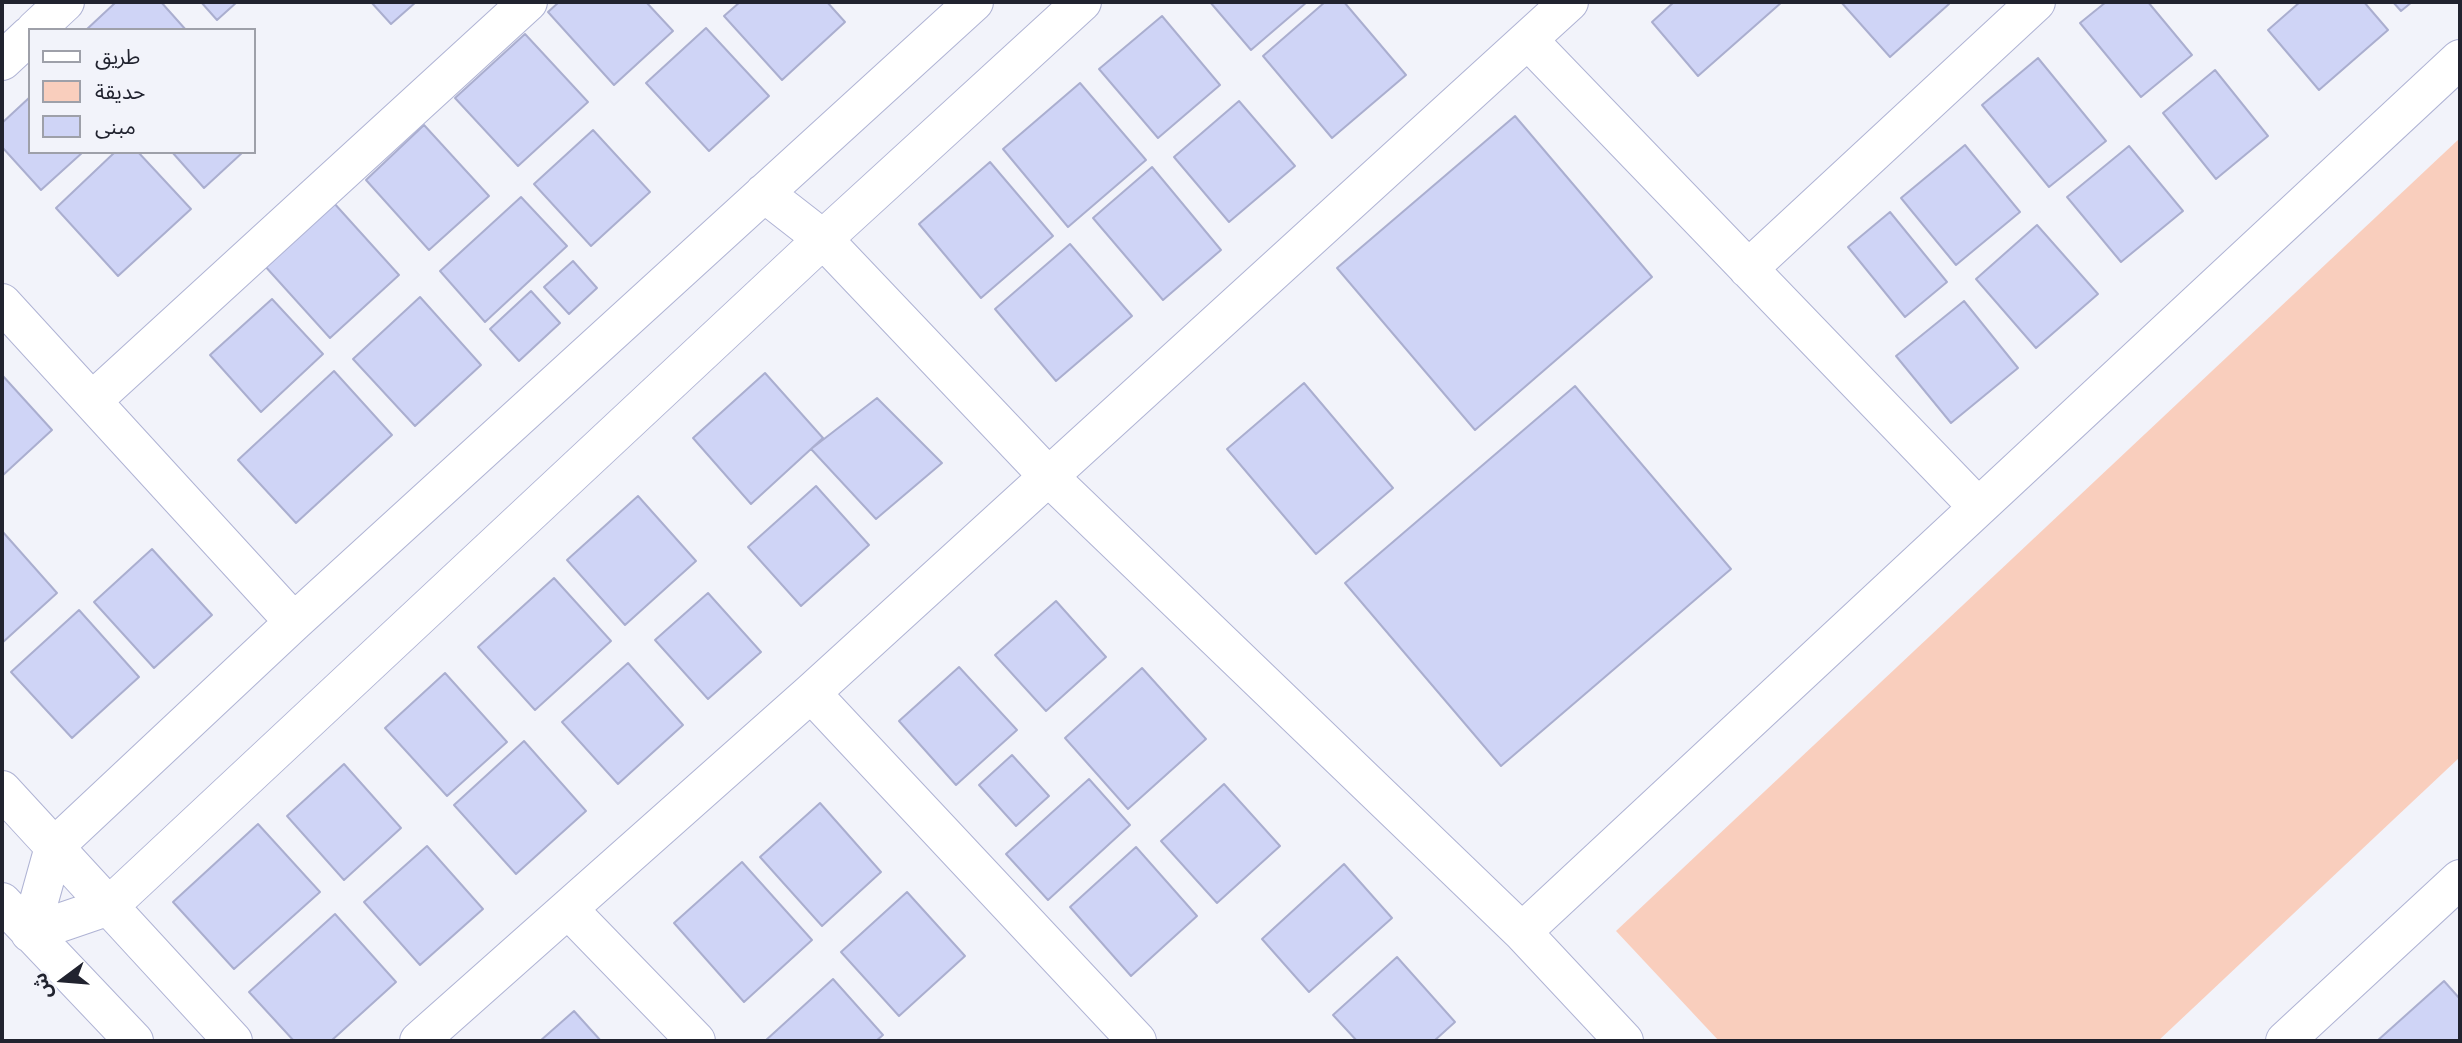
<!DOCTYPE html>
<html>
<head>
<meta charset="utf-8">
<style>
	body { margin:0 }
	#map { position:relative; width:2462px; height:1043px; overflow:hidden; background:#f2f3fa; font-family:Roboto,"Noto Sans Arabic",sans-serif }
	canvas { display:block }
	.frame { position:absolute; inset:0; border:4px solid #21232f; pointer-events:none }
	.legend { position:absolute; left:28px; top:28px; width:228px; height:126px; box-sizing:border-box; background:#f2f3fa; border:2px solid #9ea0a9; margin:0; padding:9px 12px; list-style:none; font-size:21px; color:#21232f }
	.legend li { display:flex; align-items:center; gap:14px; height:35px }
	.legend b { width:35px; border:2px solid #9ea0a9 }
	.north { position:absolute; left:28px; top:945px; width:70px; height:70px; -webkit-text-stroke:5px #f2f3fa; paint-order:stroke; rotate:254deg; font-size:19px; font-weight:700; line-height:28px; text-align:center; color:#21232f }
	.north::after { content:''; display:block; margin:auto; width:24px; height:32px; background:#21232f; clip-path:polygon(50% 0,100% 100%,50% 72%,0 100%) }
</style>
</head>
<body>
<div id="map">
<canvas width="2462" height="1043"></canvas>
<div class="frame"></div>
<ul class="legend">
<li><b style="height:9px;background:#fff"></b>طريق</li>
<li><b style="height:19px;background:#f9cebd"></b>حديقة</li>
<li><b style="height:19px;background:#cfd4f6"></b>مبنى</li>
</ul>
<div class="north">ش</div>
</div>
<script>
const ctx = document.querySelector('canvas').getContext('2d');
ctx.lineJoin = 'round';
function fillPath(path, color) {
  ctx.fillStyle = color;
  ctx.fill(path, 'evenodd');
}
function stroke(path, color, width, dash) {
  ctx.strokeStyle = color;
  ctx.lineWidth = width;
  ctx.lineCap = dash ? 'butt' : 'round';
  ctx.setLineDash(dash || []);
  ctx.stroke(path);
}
fillPath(new Path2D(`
	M2460 138V757L2158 1041H1719L1616 931Z`), '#f9cebd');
const building = new Path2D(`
	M116 2H161L186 30H86Z
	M201 2H237L217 20Z
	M371 2H416L391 24Z
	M559 2H646L673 31 614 85 548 12Z
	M740 2H827L845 22 782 80 724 16Z
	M1210 2H1307L1251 50Z
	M1325 2H1344L1406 75 1332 138 1263 56Z
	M1674 2H1782L1698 76 1652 22Z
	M1841 2H1947L1949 4 1890 57Z
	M2106 2H2148L2192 55 2141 97 2080 23Z
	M2300 2H2364L2388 30 2319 90 2268 30Z
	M2393 2H2412L2401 11Z
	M1162 16 1220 85 1158 138 1099 69Z
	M706 28 769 96 709 151 646 83Z
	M525 34 588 102 518 166 455 98Z
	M2038 58 2106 141 2049 187 1982 105Z
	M2215 70 2268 136 2216 179 2163 113Z
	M1080 83 1146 160 1068 227 1003 149Z
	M30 97V152H83L41 190 2 147V123Z
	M1239 101 1295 166 1229 222 1174 157Z
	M1515 116 1652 277 1475 430 1337 268Z
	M424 125 489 196 429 250 366 180Z
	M593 130 650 192 591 246 534 184Z
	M1965 145 2020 212 1956 265 1901 198Z
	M2129 146 2183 211 2121 262 2067 197Z
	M115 152H138L191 209 118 276 56 208Z
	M172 152H243L204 188Z
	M990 162 1053 236 981 298 919 224Z
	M1152 167 1221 250 1163 300 1093 218Z
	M521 197 567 246 485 322 440 271Z
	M333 202 399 275 330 338 264 265Z
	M1890 212 1947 282 1905 317 1848 247Z
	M2037 225 2098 294 2036 348 1976 279Z
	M1070 244 1132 316 1056 381 995 309Z
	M573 261 597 288 569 314 544 287Z
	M531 291 560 323 519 361 490 329Z
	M420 297 481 365 415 426 353 359Z
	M272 299 323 354 261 412 210 355Z
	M1964 301 2018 368 1951 423 1896 356Z
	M334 371 392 435 296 523 238 460Z
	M765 373 823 438 751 504 693 438Z
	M2 375 52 430 2 476Z
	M1304 383 1393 488 1316 554 1227 449Z
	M1575 386 1731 569 1501 766 1345 583Z
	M877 398 942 463 876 519 811 449Z
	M816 486 869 545 801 606 748 547Z
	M638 496 696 561 625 625 567 560Z
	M2 531 57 593 2 643Z
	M152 549 212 615 154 668 94 602Z
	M554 578 611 641 535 710 478 647Z
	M708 593 761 652 708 699 655 640Z
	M1056 601 1106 657 1046 711 995 655Z
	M79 610 139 677 72 738 11 672Z
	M628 663 683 725 618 784 562 722Z
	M959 667 1017 730 956 785 899 721Z
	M1142 668 1206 739 1128 809 1065 738Z
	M445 673 507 742 447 796 385 728Z
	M524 741 586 811 516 874 454 805Z
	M1012 755 1049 796 1016 826 979 785Z
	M344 764 401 828 344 880 287 816Z
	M1089 779 1130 825 1048 900 1006 854Z
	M1224 784 1280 846 1217 903 1161 841Z
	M820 803 881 872 822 926 760 857Z
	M258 824 320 892 234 969 173 902Z
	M427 846 483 909 420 965 364 902Z
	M1136 847 1197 916 1131 976 1070 907Z
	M742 862 812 940 744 1002 674 923Z
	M1344 864 1392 918 1309 992 1262 939Z
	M907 892 965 956 899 1016 841 952Z
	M335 914 396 982 331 1041H294L249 992Z
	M1397 957 1455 1022 1434 1041H1357L1333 1015Z
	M833 979 883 1035 876 1041H765Z
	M2444 981 2460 999V1041H2377Z
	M574 1011 601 1041H540Z`);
fillPath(building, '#cfd4f6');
stroke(building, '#aaaecf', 2);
const minor = new Path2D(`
	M35 30 65 2
	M1528 40 1978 507
	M2 61 30 35
	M764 193 823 239 1049 477 1522 932 1624 1041
	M1748 269 2036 2
	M2 303 294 622
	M92 401 528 2
	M811 693 1137 1041
	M2 790 233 1041
	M2 902 134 1041
	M568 909 696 1041
	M1522 932 2460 59
	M30 933 109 906 823 239 1082 2
	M30 933 54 847 294 622 974 2
	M419 1041 811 693 1569 2
	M2285 1041 2460 879`);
stroke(minor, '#afb3d4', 40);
stroke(minor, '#fff', 38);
</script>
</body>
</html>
